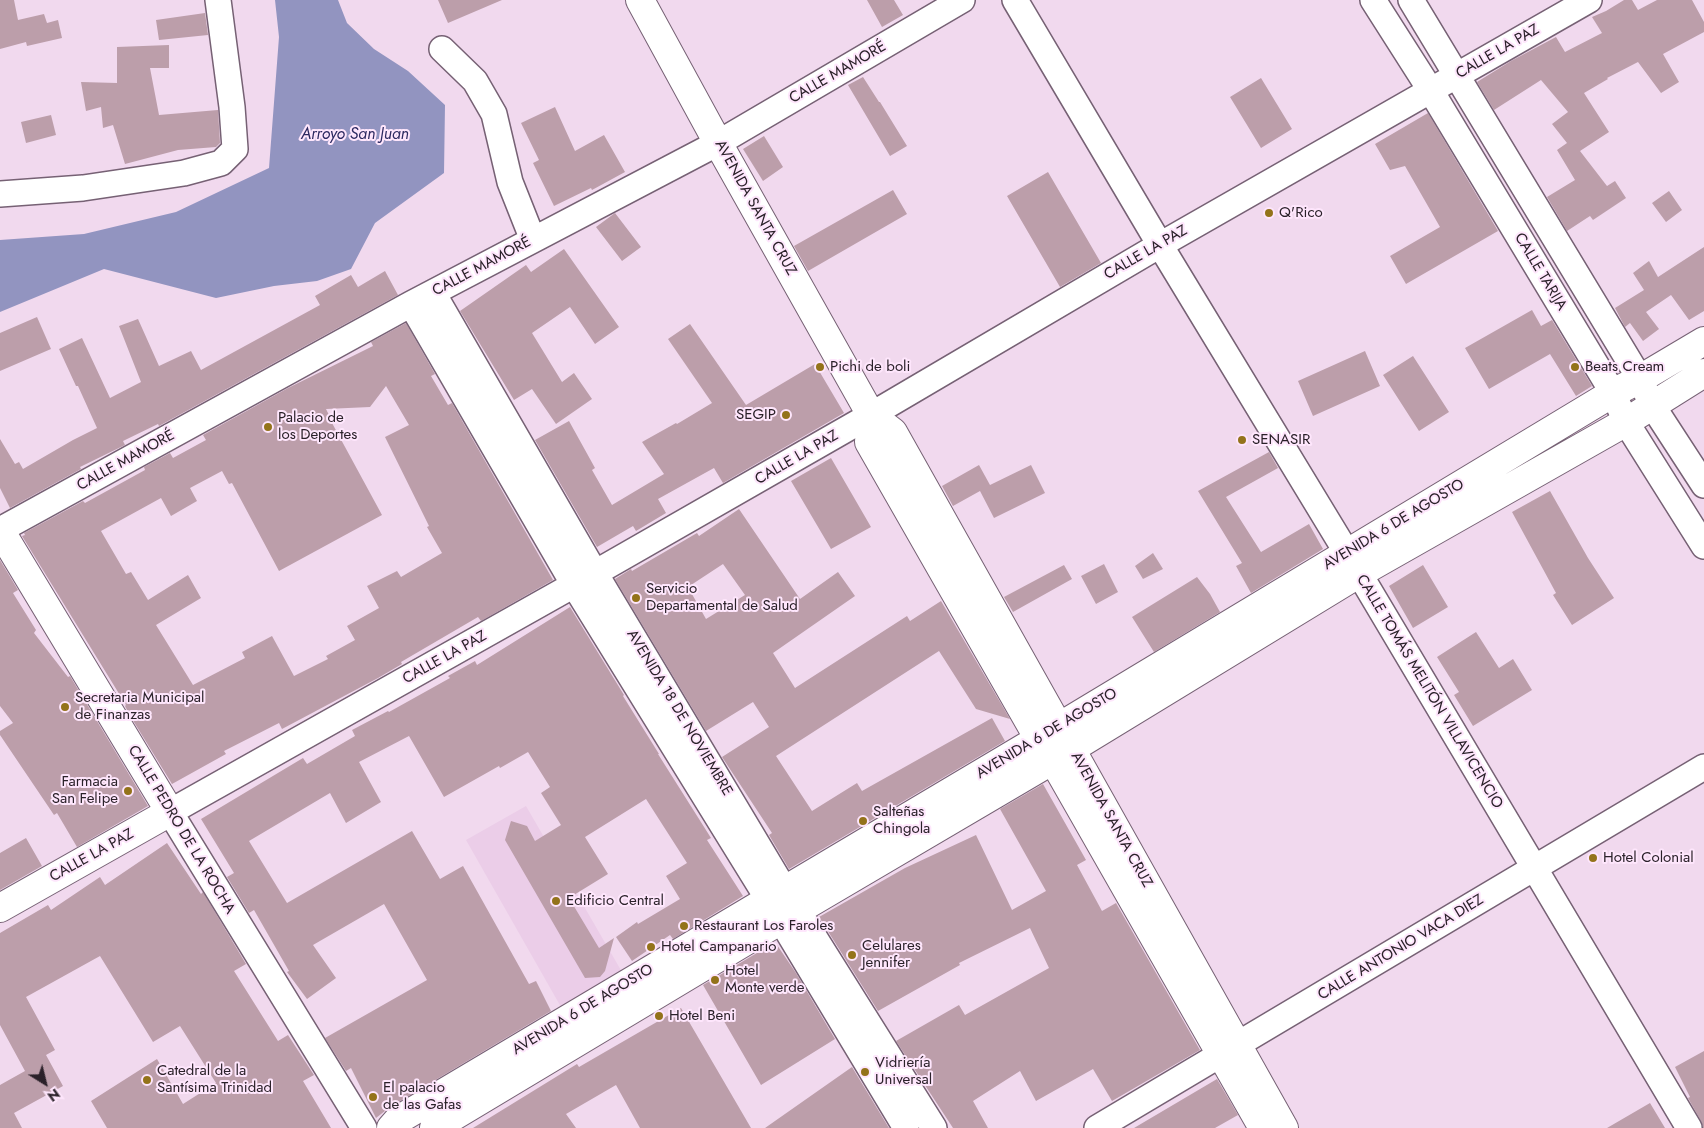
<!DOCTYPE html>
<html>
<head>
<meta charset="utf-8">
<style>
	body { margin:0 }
	#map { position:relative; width:1704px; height:1128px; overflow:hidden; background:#f1d9ee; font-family:Jost,sans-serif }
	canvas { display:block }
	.north { position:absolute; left:20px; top:1058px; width:50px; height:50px; -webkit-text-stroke:4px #fee6fc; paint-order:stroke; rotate:144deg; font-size:14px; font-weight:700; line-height:20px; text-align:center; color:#2a2129 }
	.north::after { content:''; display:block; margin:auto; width:18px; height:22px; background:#2a2129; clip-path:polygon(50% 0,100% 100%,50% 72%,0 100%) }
</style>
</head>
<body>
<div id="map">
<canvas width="1704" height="1128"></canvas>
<div class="north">N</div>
</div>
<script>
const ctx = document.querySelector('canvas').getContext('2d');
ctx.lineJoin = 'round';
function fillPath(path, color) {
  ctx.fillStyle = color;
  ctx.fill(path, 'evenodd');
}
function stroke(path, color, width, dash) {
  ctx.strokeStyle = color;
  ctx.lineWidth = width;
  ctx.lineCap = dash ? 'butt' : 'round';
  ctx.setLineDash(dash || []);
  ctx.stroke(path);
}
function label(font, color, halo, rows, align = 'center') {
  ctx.font = font + ' Jost,sans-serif';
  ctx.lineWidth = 4;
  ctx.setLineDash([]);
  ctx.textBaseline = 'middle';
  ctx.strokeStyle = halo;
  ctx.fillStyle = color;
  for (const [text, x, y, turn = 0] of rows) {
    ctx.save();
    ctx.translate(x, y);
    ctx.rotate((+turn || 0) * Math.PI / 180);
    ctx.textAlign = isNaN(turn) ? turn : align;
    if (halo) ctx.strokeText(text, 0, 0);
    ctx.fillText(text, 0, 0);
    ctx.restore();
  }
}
fillPath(new Path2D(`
	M526 806 622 972 561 1007 466 840Z`), '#ebcde8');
fillPath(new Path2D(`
	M275 0H338L347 23 374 49 408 71 445 105 444 173 375 223 351 269 317 281 274 286 216 298 104 269 0 312V240L84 234 176 212 269 168 279 37Z`), '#9294c0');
fillPath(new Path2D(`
	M0 0H14L18 20 44 14 47 23 58 20 62 38 27 46 26 42 0 49Z
	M438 0H502L448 23Z
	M867 0H894L903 15 882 27Z
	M1624 0H1632L1638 10 1657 0H1692L1704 22V32L1663 54 1679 82 1661 93 1638 62 1607 78 1608 79 1584 93 1609 132 1580 151 1607 186 1615 181 1626 198 1593 220 1590 216 1567 231 1547 197 1575 180 1557 150 1567 143 1552 124 1568 112 1541 80 1494 110 1477 82 1511 61 1556 37 1565 52 1602 33 1592 17 1606 11Z
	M205 13 208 35 159 40 156 20Z
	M169 45V68H150L159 115 218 110 220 143 216 147 178 150 125 164 113 125 103 128 101 107 86 111 81 82 117 83V47Z
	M863 77 879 102H880L907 146 890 156 848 85Z
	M1261 78 1292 129 1261 148 1230 97Z
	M555 107 575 151 604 135 625 172 592 190 591 188 554 206 533 163 539 160 521 123Z
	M1428 113 1498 231 1406 284 1390 256 1440 227 1405 166 1390 170 1375 144Z
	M51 115 56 135 26 143 21 122Z
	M764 136 783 167 763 181 743 149Z
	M1048 172 1101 263 1060 287 1007 196Z
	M893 190 907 214 808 271 794 246Z
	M1669 191 1682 210 1666 222 1652 203Z
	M615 213 641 247 622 261 596 227Z
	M1704 247V311L1689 320 1671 295 1646 312 1659 329 1643 341 1630 323 1625 327 1615 308 1644 290 1633 273 1649 261 1658 277Z
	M564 249 619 327 595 344 570 307 532 333 562 382 574 373 592 399 556 424 532 389 514 400 460 311 526 265 531 272Z
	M385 271 398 295 159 426 158 424 123 441 125 445 80 467 81 469 10 508 0 488V439L15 464 19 462 23 469 73 440 97 428 78 386H76L59 349 82 338 110 398 141 382 119 326 138 319 159 366 191 351 201 370 320 305 315 296 351 275 358 287Z
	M1532 310 1541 326 1552 320 1592 386 1576 396 1550 354 1489 389 1465 348Z
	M37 317 51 349 0 371V333Z
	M406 323 435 374 431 376 448 405 452 403 553 580 481 621 478 617 401 662 402 664 378 678 282 729 279 723 224 751 226 754 172 784 129 714 125 706 126 705 22 536 25 535 24 533 83 501 85 503 145 470 144 467 170 453 173 458 206 440 203 435 288 388 373 346 371 342ZM386 386 409 425 385 437 429 526 427 527 442 553 401 577 397 571 367 586 379 608 347 626 355 640 326 656 328 659 294 676 272 636 242 652 245 658 193 685 156 625 201 598 188 575 148 600 131 572 126 574 101 531 161 498 171 516 197 501 190 488 222 471 229 484 232 483 279 571 382 515 332 423H333L326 409 370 407Z
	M690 324 746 405 815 364 844 413 723 483 714 468 658 499 666 513 636 531 633 526 597 547 535 440 569 421 595 468 592 470 612 505 664 474 642 442 676 423 677 424 712 403 668 339Z
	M1365 351 1380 386 1313 416 1298 381Z
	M1413 356 1449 412 1419 431 1383 375Z
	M1269 452 1278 468 1226 497 1261 552 1309 524 1323 549 1251 593 1236 566 1242 563 1198 491Z
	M831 458 871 527 831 549 791 481Z
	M979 465 990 485 1031 465 1045 493 994 518 980 491 953 506 942 486Z
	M1550 491 1588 558 1614 598 1572 625 1553 595 1556 593 1512 512Z
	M739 509 800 599 838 572 855 596 773 653 795 688 907 616 910 621 941 601 1010 719 976 709 939 651 776 756 812 811 857 783 862 791 992 718 1005 741 789 869 769 835 772 833 722 757 769 727 753 702 706 731 615 579 631 569 632 571 697 533 699 536ZM723 564 745 595 706 619 688 587Z
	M1153 553 1163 569 1143 579 1135 566Z
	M0 560 18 590 13 593 36 630 34 633 68 677 70 676 148 806 77 847 57 813 54 815 0 735V731L13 723 0 706Z
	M1104 564 1118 592 1096 604 1081 576Z
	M1064 565 1072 579 1013 612 1004 597Z
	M1423 565 1448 607 1413 628 1389 586Z
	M1197 577 1210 594 1220 612 1154 652 1132 617Z
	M570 607 624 695 623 696 659 754H658L711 838 707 840 743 896 673 939 670 935 632 961 616 937 637 922 638 924 680 899 666 876 687 863 646 799 585 837 608 874 569 898 599 948 614 938 605 971 600 977 585 978 505 840 511 821 527 826 535 841 561 825 541 793 550 787 528 752 500 768 499 766 444 797 409 736 359 762 381 802 346 823 330 793 249 841 287 903 412 831 440 879 463 866 529 984 536 981 551 1011 390 1107 376 1118 351 1068 346 1071 325 1038 427 980 384 904 313 945 336 978 307 999 287 972 289 971 254 910 249 913 227 877 234 873 201 819 303 758 307 764 355 736 352 730 388 711 389 712 450 678 448 676 475 661 477 665Z
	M1476 632 1499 668 1513 659 1532 690 1473 726 1454 695 1459 692 1437 657Z
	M1043 784 1086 860 1077 865 1102 911 1116 903 1200 1050 1112 1101 1093 1069 1036 1101 1020 1071 973 1101 988 1128H953L896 1041 959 1005 965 1015 1049 968 1030 928 959 963 960 965 878 1011 819 917 905 868 976 835 1012 910 1046 891 1000 809Z
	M26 838 42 866 0 890V853Z
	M167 843 201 894 203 892 246 964 234 971 278 1041 288 1035 314 1075 303 1081 331 1128H107L91 1101 157 1059 183 1104 216 1083 180 1026 153 1042 100 956 26 997 55 1050 46 1055 63 1086 14 1113 22 1128H0V1085L25 1071 0 1025V933L48 905 51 910 100 877 105 885Z
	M772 944 777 945 796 973 835 1039 761 1085 703 985Z
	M681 1008 751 1128H640L616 1085 566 1114 576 1128H473L577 1064 579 1067Z
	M1704 1051V1128H1703L1701 1121 1688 1098 1690 1097 1675 1067Z
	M852 1067 889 1128H765Z
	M1217 1079 1238 1115 1215 1128H1134Z
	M1650 1103 1665 1128H1607Z`), '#bc9eaa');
const minor = new Path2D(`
	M1015 0 1160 245 1347 553 1689 1128
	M1373 0 1431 91 1613 393 1626 422 1704 546
	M1411 0 1640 379 1652 405 1704 485
	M442 49 475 81 494 114 510 182 533 240
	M0 194 83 188 184 173 221 163 235 149 232 107 218 0
	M433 293 595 573 784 889 934 1128
	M411 304 574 585 768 899 906 1128
	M0 530 411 304 718 143 962 0
	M364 1128 170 812 595 573 871 415 1160 245 1589 0
	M1097 1128 1704 767`);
const major = new Path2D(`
	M640 0 718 143 871 415
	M0 530 170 812 0 908
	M391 1128 398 1120 1039 739 1613 393 1640 379 1704 341
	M434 1128 781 920 1053 760 1358 574 1626 422 1704 373
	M1263 1128 1053 760 1039 739 869 442 871 415 893 432 1284 1128`);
stroke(minor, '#766174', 28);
stroke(major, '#766174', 30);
stroke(minor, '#fff', 25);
stroke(major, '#fff', 28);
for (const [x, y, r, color] of [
	[1269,213,5,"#93731a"],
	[820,367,5,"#93731a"],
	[1575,367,5,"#93731a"],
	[786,415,5,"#93731a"],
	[268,427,5,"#93731a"],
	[1242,440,5,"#93731a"],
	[636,598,5,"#93731a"],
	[65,707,5,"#93731a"],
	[128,791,5,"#93731a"],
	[863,821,5,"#93731a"],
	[1593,858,5,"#93731a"],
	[556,901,5,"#93731a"],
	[684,926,5,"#93731a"],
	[651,947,5,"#93731a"],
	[852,955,5,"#93731a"],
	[715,980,5,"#93731a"],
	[659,1016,5,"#93731a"],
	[865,1072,5,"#93731a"],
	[147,1080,5,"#93731a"],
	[373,1097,5,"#93731a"]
]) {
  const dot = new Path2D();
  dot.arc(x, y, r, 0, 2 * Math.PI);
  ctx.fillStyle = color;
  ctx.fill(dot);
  stroke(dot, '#fee6fc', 2);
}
label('15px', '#2a2129', '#fee6fc', [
	["CALLE LA PAZ",1498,52,-30],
	["CALLE MAMORÉ",838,73,-30],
	["AVENIDA SANTA CRUZ",755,208,61],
	["CALLE LA PAZ",1146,253,-30],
	["CALLE MAMORÉ",482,267,-28],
	["CALLE TARIJA",1540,272,59],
	["CALLE LA PAZ",797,458,-30],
	["CALLE MAMORÉ",126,461,-29],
	["AVENIDA 6 DE AGOSTO",1394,525,-31],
	["CALLE LA PAZ",445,658,-29],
	["CALLE TOMÁS MELITÓN VILLAVICENCIO",1429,692,59],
	["AVENIDA 18 DE NOVIEMBRE",679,713,59],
	["AVENIDA 6 DE AGOSTO",1047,734,-31],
	["AVENIDA SANTA CRUZ",1111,820,61],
	["CALLE PEDRO DE LA ROCHA",181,830,59],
	["CALLE LA PAZ",92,856,-29],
	["CALLE ANTONIO VACA DIEZ",1401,948,-31],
	["AVENIDA 6 DE AGOSTO",583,1010,-31]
]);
label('15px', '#2a2129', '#fee6fc', [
	["Q'Rico",1279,213],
	["Pichi de boli",830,367],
	["Beats Cream",1585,367],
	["SEGIP",776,415,"right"],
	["Palacio de",278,418],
	["los Deportes",278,435],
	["SENASIR",1252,440],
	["Servicio",646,589],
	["Departamental de Salud",646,606],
	["Secretaria Municipal",75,698],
	["de Finanzas",75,715],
	["Farmacia",118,782,"right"],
	["San Felipe",118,799,"right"],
	["Salteñas",873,812],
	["Chingola",873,829],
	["Hotel Colonial",1603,858],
	["Edificio Central",566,901],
	["Restaurant Los Faroles",694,926],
	["Celulares",862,946],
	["Jennifer",862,963],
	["Hotel Campanario",661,947],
	["Hotel",725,971],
	["Monte verde",725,988],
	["Hotel Beni",669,1016],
	["Vidriería",875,1063],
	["Universal",875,1080],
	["Catedral de la",157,1071],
	["Santísima Trinidad",157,1088],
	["El palacio",383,1088],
	["de las Gafas",383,1105]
], 'left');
label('italic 16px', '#2c2960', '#fee6fc', [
	["Arroyo San Juan",355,135]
]);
</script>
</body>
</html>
